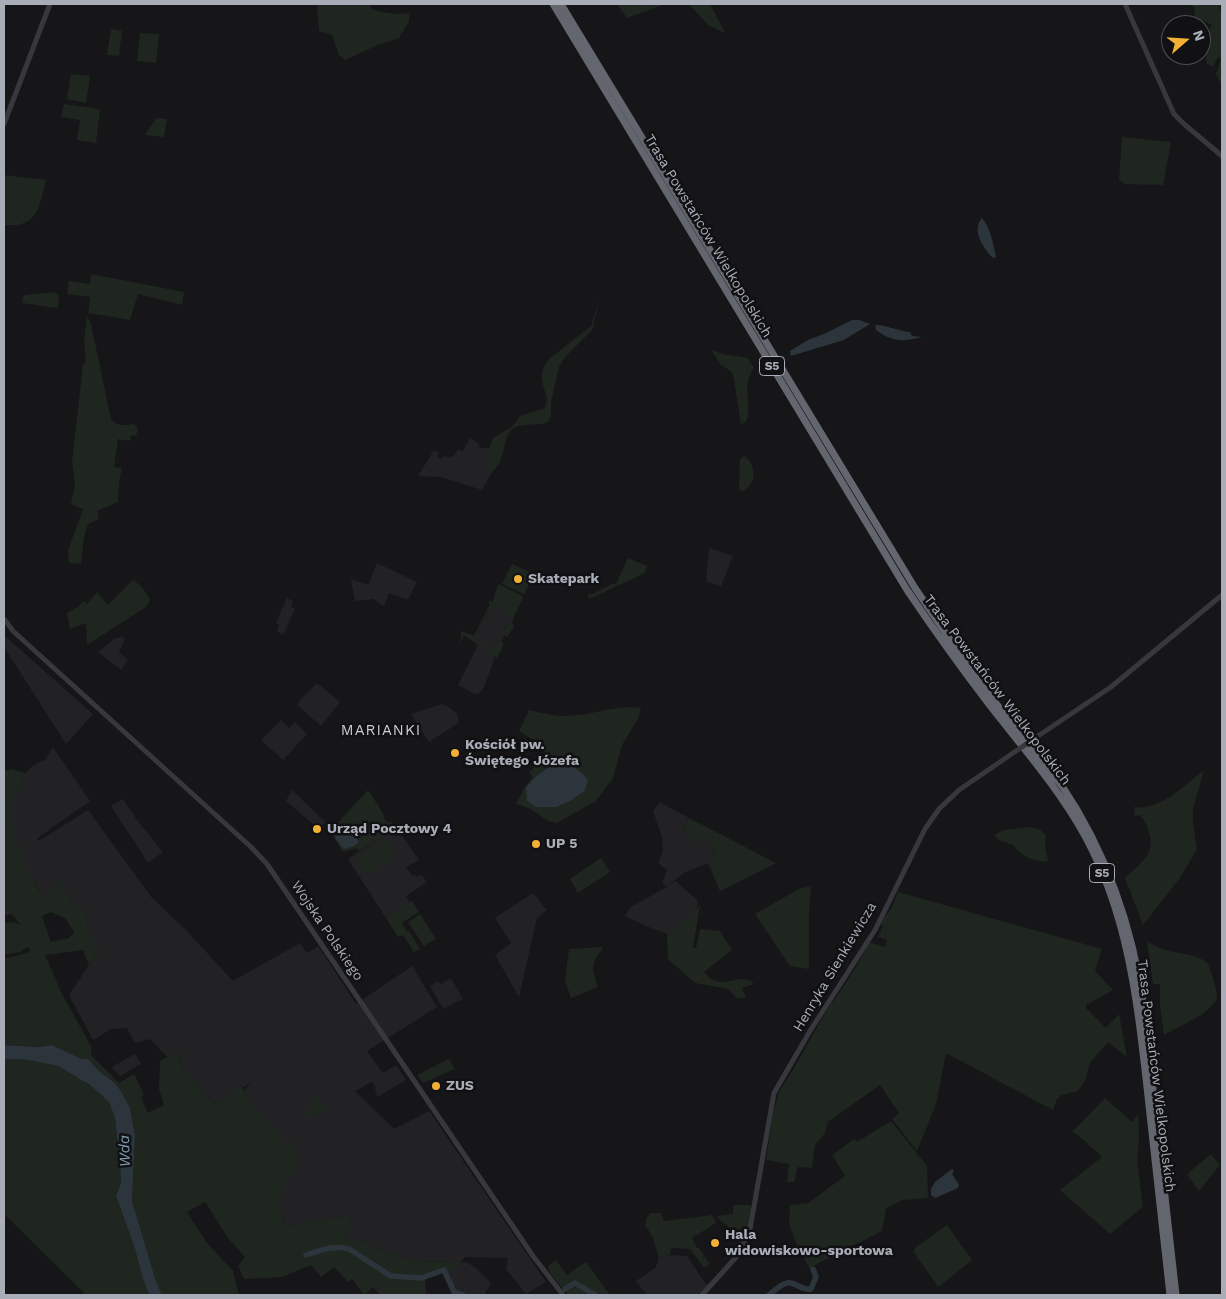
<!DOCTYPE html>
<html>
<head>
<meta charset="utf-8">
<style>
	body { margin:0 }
	#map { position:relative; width:1226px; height:1299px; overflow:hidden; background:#161618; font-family:"Work Sans",sans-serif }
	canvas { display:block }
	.frame { position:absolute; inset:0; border:5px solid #a8adb8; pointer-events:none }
	.north { position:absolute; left:1161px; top:15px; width:50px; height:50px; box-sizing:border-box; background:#111113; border:1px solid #4d4f55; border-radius:50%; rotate:71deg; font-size:14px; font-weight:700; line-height:20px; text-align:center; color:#a8adb8 }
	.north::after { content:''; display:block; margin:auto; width:18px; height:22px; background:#f2b134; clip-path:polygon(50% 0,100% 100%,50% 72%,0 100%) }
</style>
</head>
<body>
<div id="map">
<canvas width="1226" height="1299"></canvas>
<div class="frame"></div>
<div class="north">N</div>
</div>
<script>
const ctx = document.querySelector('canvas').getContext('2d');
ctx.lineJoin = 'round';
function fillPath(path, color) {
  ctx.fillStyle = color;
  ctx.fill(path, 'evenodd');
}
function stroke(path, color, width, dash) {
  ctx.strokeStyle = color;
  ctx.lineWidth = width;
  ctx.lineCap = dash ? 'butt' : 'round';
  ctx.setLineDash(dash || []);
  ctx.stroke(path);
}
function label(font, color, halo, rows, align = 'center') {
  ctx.font = font + ' "Work Sans",sans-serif';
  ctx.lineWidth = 5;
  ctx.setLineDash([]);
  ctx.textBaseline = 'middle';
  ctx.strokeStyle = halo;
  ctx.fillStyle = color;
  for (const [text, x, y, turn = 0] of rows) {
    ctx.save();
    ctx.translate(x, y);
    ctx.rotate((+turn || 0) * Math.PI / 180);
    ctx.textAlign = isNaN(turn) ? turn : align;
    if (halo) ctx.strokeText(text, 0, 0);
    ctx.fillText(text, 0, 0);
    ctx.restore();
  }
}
fillPath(new Path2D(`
	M470 438 478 443 480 448H488V469L492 472 482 490 441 477 418 476 434 450 439 453 437 457 441 459 444 456 449 458 451 456 453 457 458 449 463 451Z
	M709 548 733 556 721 586 706 581Z
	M377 563 417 582 408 600 389 593 384 606 373 599 355 601 351 579 368 585Z
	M287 598 293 601 291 607 295 609 283 635 277 631 279 625 276 622Z
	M492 604 514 615 494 657 495 658 484 687 479 694H475L458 685 478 645 474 642Z
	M4 635 93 714 66 744 4 647Z
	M122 636 125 639 119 652 128 660 121 670 98 652 114 639Z
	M317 683 340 702 321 726 298 706 299 701Z
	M442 704 450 708 457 714 459 720 457 724 429 742 411 714Z
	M281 720 289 728 295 722 307 734 283 760 261 740Z
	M53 747 90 801 39 837 37 840H40L88 810 152 898 186 930 233 981 300 943 307 953 318 946 356 1004 412 966 437 1007 367 1051 383 1073 396 1065 406 1080 377 1097 374 1084 372 1082 355 1091 394 1129 429 1111 546 1282 526 1294 506 1269 508 1258 465 1257 461 1263 467 1262 477 1269 491 1283 484 1295H467L455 1291 445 1269 460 1262 412 1261 345 1236 346 1232 353 1231 349 1215 285 1227 279 1197 285 1196 282 1179 295 1139 289 1148 243 1092 254 1079 249 1084 214 1104 180 1065 178 1051 167 1057 150 1039 135 1043 127 1028 111 1029 93 1040 69 995 89 965 98 955 91 939 85 911 77 909 63 887 62 881 45 894 42 895 26 870 14 840 9 824 8 811 9 804 14 793 19 791 26 773 32 766 45 760Z
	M292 790 325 822 319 829 286 801Z
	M123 799 137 820 163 852 148 863 111 806Z
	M660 802 689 818 683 829 691 844 706 837 717 856 708 863 684 873 670 884 676 881 698 901 694 920 675 937 646 926 625 916 631 907 670 885 666 886 662 883 667 870 658 863 663 851 662 837 653 811Z
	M396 827 419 860 406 867 412 876 415 875 417 877 421 874 427 882 406 896 410 903 386 918 348 859Z
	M533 893 547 910 537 918 519 997 495 955 511 943 495 918Z
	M451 978 463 999 443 1009 430 986 438 981 441 984Z
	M135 1054 141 1064 120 1076 113 1069 112 1067Z
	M673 1255 687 1256 705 1283 708 1285 698 1295H647L636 1281 656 1267 659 1257Z`), '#222225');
fillPath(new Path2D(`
	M315 4H369L372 9C383 13 397 15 409 13V21L399 38 378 45 345 60 339 55 332 35 319 31 317 4Z
	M617 4H665L627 18Z
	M689 4H710L725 33 708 25Z
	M1189 4H1219L1222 17V85L1216 74 1221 59 1218 57 1213 67 1207 64 1206 60 1207 31 1212 25 1194 17 1195 8Z
	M111 29 122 31 119 56 107 55Z
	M140 33 159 34 156 63 137 61Z
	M71 74 90 76 86 103 67 99Z
	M64 104 100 109 96 143 77 140 80 120 61 117Z
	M156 118 167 119 164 137 145 135Z
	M1122 137 1171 142 1163 185 1125 184 1119 180Z
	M4 175 46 180C42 194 40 218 24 223 18 226 10 225 4 225Z
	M91 274 184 292 182 305 138 294 130 320 88 313 90 297 67 294 69 281 90 284Z
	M55 292 59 296 58 308 22 303 23 297 25 295Z
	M600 298 592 330 565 357 559 367 551 402V416L548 422C538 426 526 423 516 427 504 432 505 451 500 462 498 466 495 469 492 472L488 469V450L493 438 512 427 520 416 545 408C553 393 531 380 549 359L591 326Z
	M87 316 91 324 111 419C117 427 125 425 134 424L138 429 136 436 131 435 130 441 118 439 114 467 122 468 119 482 118 502 97 511 99 519 88 524 84 538 81 564 69 563 68 550 83 509 71 504 75 485 72 462 83 365 86 361 84 340Z
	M711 350 722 354 748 358 754 368C741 387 752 400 747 420L741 425 733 373 720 364Z
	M745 456C757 466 757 485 742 492L739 489 740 459Z
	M628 558 647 566 645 573 589 599 588 595 593 594 612 584H616Z
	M512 564 534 574 524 594 502 584Z
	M133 580C141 585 146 592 150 600L146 607 87 645 86 623 70 629 67 613 79 606 83 601 87 604 97 592 108 605Z
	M498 584 521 595 523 598 514 616H511L514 617 512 623 514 627 507 637 504 635 512 617 492 606 487 614 485 613 490 604 488 602 490 600 492 603Z
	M485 614 487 615 475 640 495 650 499 642H502L504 644 497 658 464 635 457 649 461 638V631L474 636Z
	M630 707 641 708 638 719 622 745 613 778 596 801 557 823 548 821 529 808 516 804 524 788 533 777 529 772 547 756 538 743 519 731 529 710C539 712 549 715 560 716 583 717 606 708 630 707Z
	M11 769 26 773 19 791 15 793 16 794C0 813 28 876 42 895L45 894 62 881 63 887 77 909 78 908 80 910 83 908 85 911 91 939 100 952 89 965 83 950 45 955 62 994 91 1046V1055L119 1083 134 1074 144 1095 141 1097 148 1113 164 1105 159 1089 160 1061 178 1051 180 1065 214 1104 243 1087V1092L289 1147 296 1138 298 1171 293 1176 283 1179 285 1196 279 1197 285 1227 349 1215 353 1232H346L345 1236 412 1261 461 1262 457 1268 425 1277 426 1295H380L373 1287 364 1295 352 1279 348 1282 334 1267 321 1277 311 1265 282 1277 244 1279 238 1266 245 1257 228 1238 205 1202 187 1212 207 1243 233 1271 239 1295H162L156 1281 132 1201 135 1135 130 1108 121 1091 115 1083 100 1072 88 1059H82L52 1045 39 1047 4 1045V959L30 952V948L27 947 20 952 4 955V923L12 922 21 925 11 914 4 916V771ZM51 912 65 918 74 932 69 938 51 942 42 916Z
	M1204 770 1193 809V823L1197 850 1179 879 1143 925 1125 878C1140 863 1156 855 1149 833 1147 825 1145 821 1140 815L1135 816 1134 807C1161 811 1184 785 1204 770Z
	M368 790 383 813 385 820 389 823 391 821 395 828 359 851 357 848 343 852 331 833 342 818Z
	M689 818 776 863 720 891 708 863 717 856 706 837 691 845 683 829Z
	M1031 827 1040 830 1046 835 1045 845 1048 861C1036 863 1020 856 1013 845L999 840 994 835 1004 830Z
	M382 841 391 842C403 856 380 867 369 873L365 874 359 870C352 855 371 846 382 841Z
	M601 858 610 872 578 893 570 879Z
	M811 886 809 913V969L790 966 755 914 799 889Z
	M898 892 1102 949 1095 971 1113 990 1086 1005V1008L1106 1028 1119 1014 1127 1057 1108 1042 1090 1063 1085 1081 1078 1091 1061 1095 1057 1099 1053 1110 946 1053 936 1104 917 1151 892 1119 899 1113 880 1085 828 1122 825 1133 815 1145 812 1168 798 1167 794 1182H787L789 1164 766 1160 773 1114 779 1092 793 1070 828 1008 839 994 859 962 869 942 885 947 887 940 878 937 883 926 880 923 891 909Z
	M412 901 419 912 402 923 407 932 409 931 420 949 414 952 403 935 398 937 386 918Z
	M700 905 693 948H696L700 929 720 931 732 950 704 972C722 995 740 969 754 984L742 988 746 998H737L728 989 695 983 668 959 667 935 689 917Z
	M420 914 436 939 424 946 408 922Z
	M1147 941C1169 956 1187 950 1207 962 1212 974 1217 987 1217 1000L1203 1014 1164 1035 1160 1006V984H1153Z
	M601 947 603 948C590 964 592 969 598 987L571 998 565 980 569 949Z
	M4 1059H21L58 1066 90 1085 109 1102 115 1118 120 1163 121 1183 116 1196 135 1249 143 1279 149 1295H86L4 1214Z
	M449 1059 455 1069 423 1083 417 1075Z
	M315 1093 329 1112 305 1116Z
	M1105 1098 1132 1122 1138 1114 1139 1137 1137 1161 1143 1207 1110 1234 1060 1190 1102 1157 1078 1135 1072 1132Z
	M891 1121 927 1166 928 1198 903 1200 886 1208 882 1231 809 1268 797 1245 789 1224 790 1205 808 1203 845 1176 832 1155 854 1139 857 1142Z
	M1211 1154 1220 1165 1199 1191 1187 1174Z
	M736 1205H749L754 1211 743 1246C735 1242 734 1231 727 1225 723 1222 720 1221 717 1216L733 1214V1206Z
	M651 1213H661L664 1221 712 1215 716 1223 692 1238 697 1248H699L704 1255 702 1258 705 1257 710 1264 704 1268 690 1249 671 1248 670 1255 659 1257 652 1236 645 1225 646 1219Z
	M947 1225 972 1260 938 1287 913 1251 916 1247Z
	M556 1260 567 1275 586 1262 610 1295H568L550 1273 548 1266Z`), '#1e261f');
fillPath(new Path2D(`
	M982 218C991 229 993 244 996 257L993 258C983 248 971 230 982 218Z
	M852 320H859L870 324 844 340 791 356 790 351 808 340 826 333Z
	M875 325C887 325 898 331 910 332L912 336 922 337C902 342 893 342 876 330Z
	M567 762 583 774 588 780 585 790 572 800 556 807H536L527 801 526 788C536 774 550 764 567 762Z
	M346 826 353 833 359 842 354 846 344 849 335 838 339 831Z
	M4 1045 39 1047 52 1045 82 1059H88L100 1072 115 1083 121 1091 130 1108 135 1135 132 1201 156 1281 162 1295H149L143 1279 135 1249 116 1196 121 1183 120 1163 115 1118 109 1102 90 1085 58 1066 22 1059H4Z
	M952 1169 954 1170 952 1174 959 1185 958 1188 935 1198 931 1195V1189L935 1182Z`), '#2c353c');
stroke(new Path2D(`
	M306 1255C322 1250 332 1245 349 1249L391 1276 421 1278 444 1270 454 1292 463 1295
	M565 1289 575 1283 595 1295
	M769 1295C774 1291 781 1284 787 1283 795 1281 801 1291 811 1289L816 1277 813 1269`), '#2c353c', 5.5);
stroke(new Path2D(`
	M1125 4 1174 114 1184 124 1222 156
	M4 124 50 4
	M5 620 13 631 251 847 267 864 533 1256 563 1295
	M1038 736 1111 687 1222 595
	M702 1295 738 1255 750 1229 774 1093 810 1031 875 930 925 829 939 809 959 790 1016 751`), '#37383d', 5);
stroke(new Path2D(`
	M553 4 907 590C934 630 962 669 991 707 1024 749 1059 789 1085 836 1128 915 1137 999 1147 1087 1155 1156 1162 1226 1170 1295
	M561 4 915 588 978 681 1062 786C1107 853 1133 928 1144 1009L1176 1295`), '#63666e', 7);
stroke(new Path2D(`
	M1016 751 1038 736`), '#37383d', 5);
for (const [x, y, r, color] of [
	[518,579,5,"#f2b134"],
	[455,753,5,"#f2b134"],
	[317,829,5,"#f2b134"],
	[536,844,5,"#f2b134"],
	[436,1086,5,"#f2b134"],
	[715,1243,5,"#f2b134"]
]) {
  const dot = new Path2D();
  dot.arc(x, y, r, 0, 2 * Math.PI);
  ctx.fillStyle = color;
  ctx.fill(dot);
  stroke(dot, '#111113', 2);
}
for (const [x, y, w] of [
	[772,366,25],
	[1102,873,25]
]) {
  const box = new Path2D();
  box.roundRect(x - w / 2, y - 9.5, w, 19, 4);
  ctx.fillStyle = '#111113';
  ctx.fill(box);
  stroke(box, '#a8adb8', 1);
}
label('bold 12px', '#a8adb8', null, [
	["S5",772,366],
	["S5",1102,873]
]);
label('14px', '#a8adb8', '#111113', [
	["Trasa Powstańców Wielkopolskich",708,236,59],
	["Trasa Powstańców Wielkopolskich",997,690,53],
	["Wojska Polskiego",327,931,56],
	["Henryka Sienkiewicza",835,967,-59],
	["Trasa Powstańców Wielkopolskich",1156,1076,83]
]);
label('bold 14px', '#a8adb8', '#111113', [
	["Skatepark",528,579],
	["Kościół pw.",465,745],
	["Świętego Józefa",465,761],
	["Urząd Pocztowy 4",327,829],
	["UP 5",546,844],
	["ZUS",446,1086],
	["Hala",725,1235],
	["widowiskowo-sportowa",725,1251]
], 'left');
ctx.letterSpacing = '1px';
label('15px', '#c9ccd4', '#111113', [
	["MARIANKI",381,731]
]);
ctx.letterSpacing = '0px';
label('italic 15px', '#7f9bb3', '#111113', [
	["Wda",125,1151,-92]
]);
</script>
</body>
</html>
